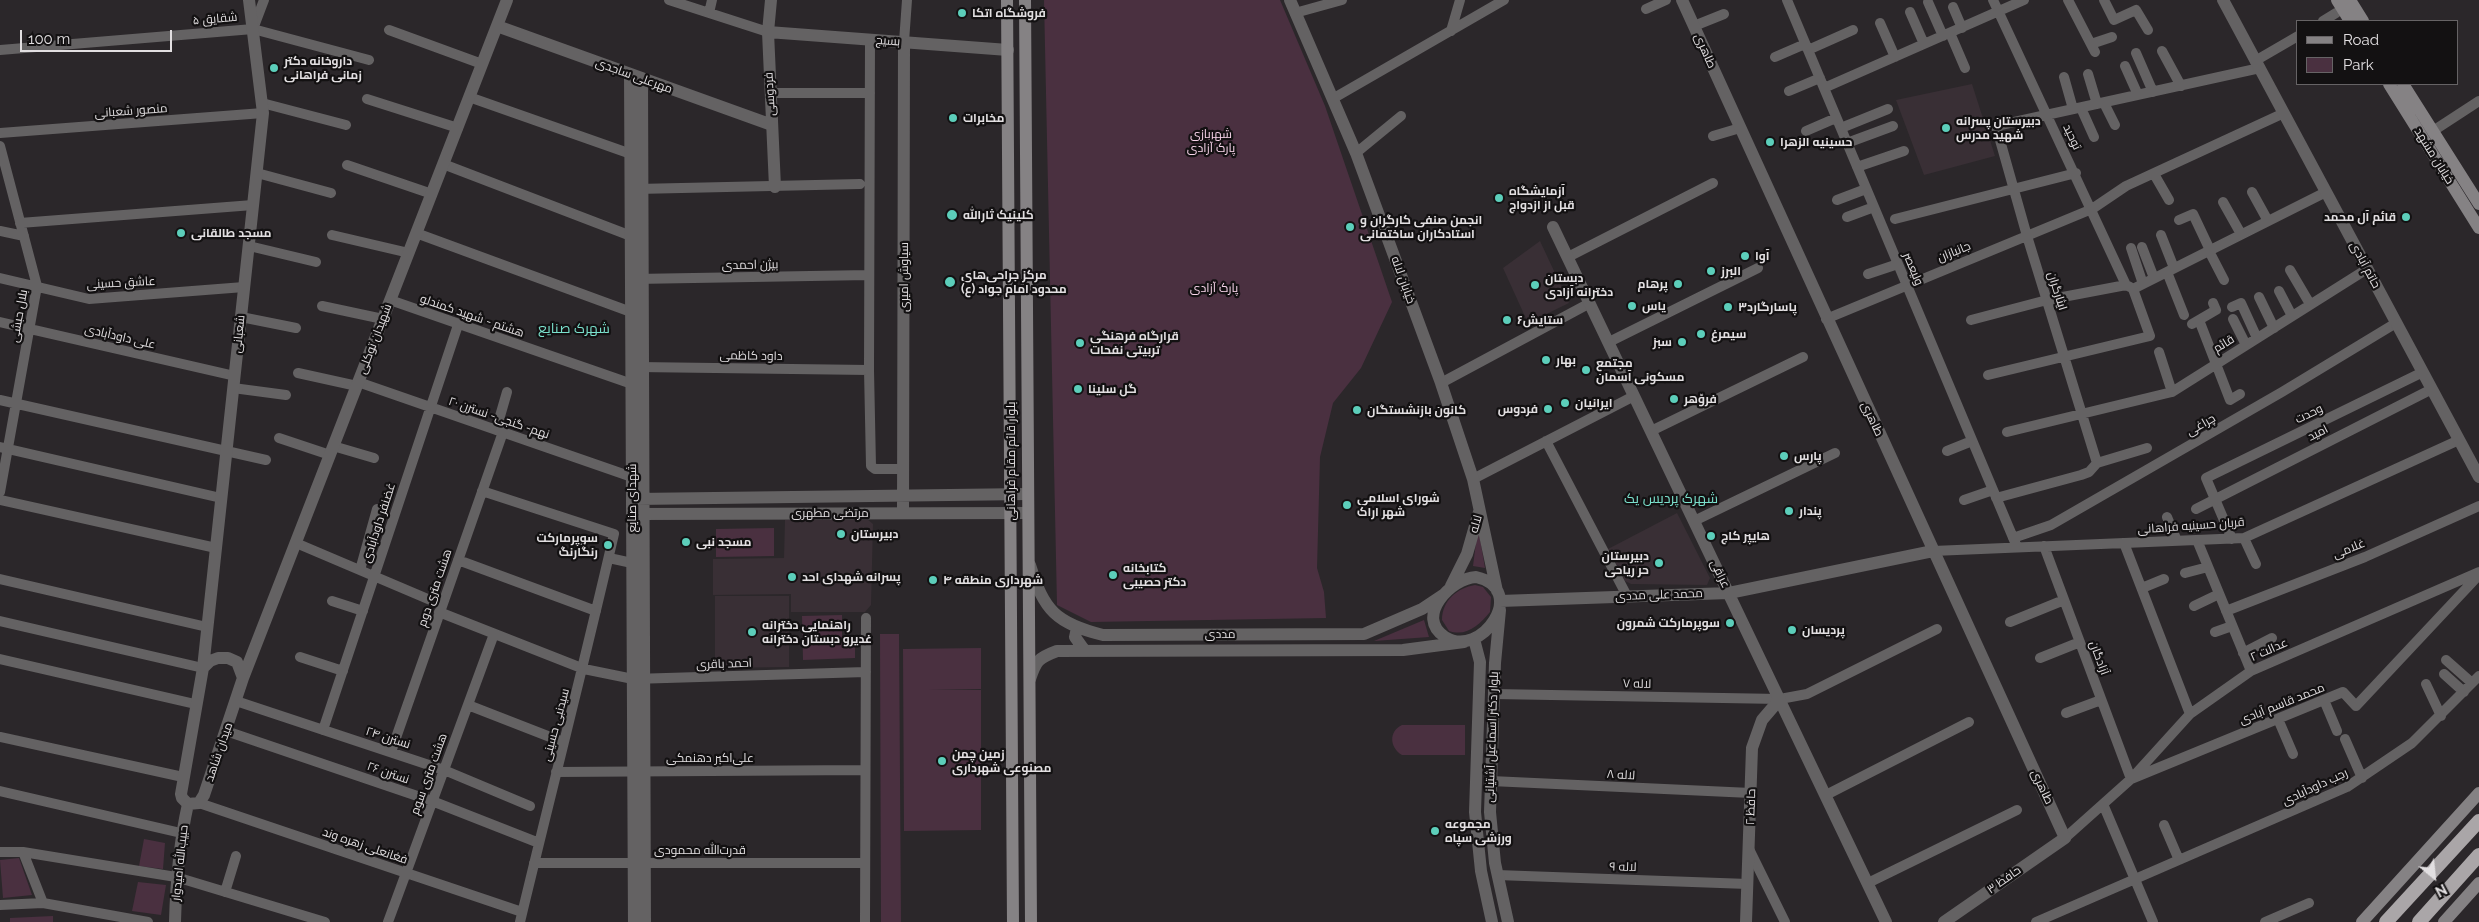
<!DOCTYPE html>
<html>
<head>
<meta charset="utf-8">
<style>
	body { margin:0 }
	#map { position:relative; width:2479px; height:922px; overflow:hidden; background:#2b272a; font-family:Raleway,sans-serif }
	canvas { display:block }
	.legend { position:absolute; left:2296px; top:20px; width:162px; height:65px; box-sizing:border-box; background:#131112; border:1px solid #666365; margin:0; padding:6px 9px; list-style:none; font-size:15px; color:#e2dfe1 }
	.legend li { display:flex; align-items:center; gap:10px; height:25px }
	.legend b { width:25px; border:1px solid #666365 }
	.north { position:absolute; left:2409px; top:852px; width:50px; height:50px; -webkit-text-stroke:4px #131112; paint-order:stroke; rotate:152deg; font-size:14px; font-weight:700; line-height:20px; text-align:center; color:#e2dfe1 }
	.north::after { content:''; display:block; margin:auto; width:18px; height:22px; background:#e2dfe1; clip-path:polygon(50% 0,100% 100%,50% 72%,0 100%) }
	.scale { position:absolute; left:20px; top:30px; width:152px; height:22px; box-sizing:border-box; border:2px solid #e2dfe1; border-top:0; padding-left:6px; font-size:15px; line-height:18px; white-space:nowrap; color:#e2dfe1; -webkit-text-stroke:4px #131112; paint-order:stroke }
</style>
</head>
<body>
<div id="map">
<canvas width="2479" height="922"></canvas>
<ul class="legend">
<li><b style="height:6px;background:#858284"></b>Road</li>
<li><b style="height:14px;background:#4a3040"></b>Park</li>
</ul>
<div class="north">N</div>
<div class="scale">100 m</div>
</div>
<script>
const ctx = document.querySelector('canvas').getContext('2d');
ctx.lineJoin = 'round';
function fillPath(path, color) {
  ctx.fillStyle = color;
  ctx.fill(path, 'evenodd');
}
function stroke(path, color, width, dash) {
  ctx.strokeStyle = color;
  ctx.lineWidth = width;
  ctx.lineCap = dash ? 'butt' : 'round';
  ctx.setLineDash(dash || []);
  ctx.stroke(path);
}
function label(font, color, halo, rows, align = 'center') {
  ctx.font = font + ' Raleway,Cairo,sans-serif';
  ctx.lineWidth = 4.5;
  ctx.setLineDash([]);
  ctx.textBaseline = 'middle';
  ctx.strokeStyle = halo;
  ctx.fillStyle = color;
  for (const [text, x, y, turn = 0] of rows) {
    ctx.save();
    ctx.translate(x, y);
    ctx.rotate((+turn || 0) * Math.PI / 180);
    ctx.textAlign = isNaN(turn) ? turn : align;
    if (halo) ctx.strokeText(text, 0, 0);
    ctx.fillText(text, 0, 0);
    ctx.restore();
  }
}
fillPath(new Path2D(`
	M1972 84 1995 156 1924 175 1896 100Z
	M1540 241 1569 303 1528 323 1503 268Z
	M1677 513 1710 578 1707 585 1631 584 1625 581 1608 549Z
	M867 519 873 524 871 605 865 612H791V594L713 595V559L784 558 785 520Z
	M715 596H789V667L715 668Z`), '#392f35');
fillPath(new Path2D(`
	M1044 0H1280L1325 106 1392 302 1361 368 1333 403 1320 457 1317 568 1324 592 1326 618 1091 622 1057 605Z
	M1478 527 1485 568 1473 566Z
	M774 528V556L716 557V529Z
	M1475 585 1483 587 1491 597 1490 612C1479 625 1467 637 1449 631L1442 620C1442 601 1457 588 1475 585Z
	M842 615V638H855V658L803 660 802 616Z
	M1424 620 1429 637 1374 641Z
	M880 634H899L901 922H881Z
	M981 648V689L929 690H981V830L904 831 903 649Z
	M1402 725H1465V755H1402C1389 747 1389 731 1402 725Z
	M144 839 165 843 163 869 139 866Z
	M19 858 32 895 3 898 0 860Z
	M138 882 166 885 161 915 132 911Z
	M53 916V922H10V918Z`), '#4a3040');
stroke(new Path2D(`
	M669 0 768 32
	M1787 0 2017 547
	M1993 0 2126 285
	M2068 0 2095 52
	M2104 0 2114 20 2136 10 2148 30
	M1928 2 1943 36
	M1953 7 1962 28
	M1646 9 1666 0
	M1910 12 1924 44
	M709 13 712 0
	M1295 13 1342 0
	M2323 21 2336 13
	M1880 23 1895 57
	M1694 26 1724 14
	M253 29 264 0
	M389 30 482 64
	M1451 31 1460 0
	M1950 33 1965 68
	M870 39 869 370 871 466 875 469H903
	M904 42 907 0
	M2091 44 2112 37
	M0 50 253 29 369 60
	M1808 50 1853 30
	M2162 51 2181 86
	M2136 53 2153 92
	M1775 57 1805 44
	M2255 61 2298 36
	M2125 66 2138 95
	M2088 74 2097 104
	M2064 77 2073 109
	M1824 88 2024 0
	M1789 91 1820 78
	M770 93H870
	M469 97 631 154
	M1334 98 1504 0
	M367 99 458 128
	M262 103 346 125
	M2104 103 2115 125
	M2081 108 2094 137
	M1841 128 1888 109
	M1806 131 1836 118
	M2433 131 2479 101
	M0 133 263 113
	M1713 136 1740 128
	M1847 143 1893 126
	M0 146 37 286 0 492
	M1356 153 1401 116
	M443 164 631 236
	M347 165 432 194
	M1857 167 1904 151
	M257 173 331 193
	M2154 174 2169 200
	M637 189 860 184
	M2252 192 2268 221
	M1837 200 1866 189
	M2223 202 2241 234
	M1847 217 1874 207
	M1895 219 2076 173
	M2179 220 2193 214 2210 250
	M20 223 253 205
	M0 231 24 236
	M416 233 631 312
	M332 235 409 253
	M2161 235 2174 268
	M249 246 316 262
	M2142 247 2154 278
	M2131 248 2143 284
	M2209 251 2224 280
	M1568 257 1713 183
	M2290 270 2310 304
	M2167 272 2184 315
	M1868 274 1898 264
	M0 278 89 299 244 287
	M635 279 869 275
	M2133 289 2326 192
	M2279 291 2292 316
	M2259 297 2274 328
	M390 300 632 384
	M322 306 383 319
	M2232 307 2241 303 2257 338
	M241 317 296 328
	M1826 319 2092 209 2126 186 2284 113
	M2233 319 2246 345
	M1971 320 2047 300 2126 285 2130 287
	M2199 320 2230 400 2240 394
	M0 322 235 376
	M2192 324 2216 310 2213 303
	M1609 342 1758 268
	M2159 352 2172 392
	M638 367 869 370
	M298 373 357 386
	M1988 375 2150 336 2133 289
	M358 382 632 477
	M1441 383 1590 303
	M233 388 286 395
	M0 400 266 460
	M496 430 507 392
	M1651 431 1803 357
	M2007 432 2172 392 2367 269
	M279 438 330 455
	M1546 441 1627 596
	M333 446 374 458
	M0 447 221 498
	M1947 451 1972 441
	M2097 463 2027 236 1996 126 2260 68
	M1473 479 1634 396
	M482 491 614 534C584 664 551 793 520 922
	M1996 498 2081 475 2089 472 2097 463 2147 448
	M0 500 216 548
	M1964 500 1993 490
	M2196 509 2432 389
	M2167 517 2177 541
	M1694 521 1835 453
	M2013 538 2051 525 2282 392 2396 323
	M2244 538 2256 564
	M2232 539 2206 478 2423 372
	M2197 540 2251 671
	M296 543 442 605
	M2124 543 2190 714
	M2044 546 2131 779 2343 692 2356 706 2479 575
	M1933 551 2244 538 2459 440
	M609 558 632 563
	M458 560 596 611
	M360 570 377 509
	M2185 573 2208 567
	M0 579 207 627
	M2142 588 2164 579
	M332 601 363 611
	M2194 606 2219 594
	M2226 611 2365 557 2479 506
	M439 612 584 669 633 679 866 672
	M0 621 203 668
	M2010 622 2064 600
	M2215 632 2232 626
	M2243 653 2272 638
	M300 657 343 671
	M2040 658 2080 642
	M0 659 195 704
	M2446 660 2472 683
	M2444 674 2464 692
	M2426 684 2441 716
	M1494 694 1780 699 1807 694 1937 629
	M2324 700 2337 731
	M236 701 444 770 530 806
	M468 705 563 742
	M2066 713 2101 700
	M2278 719 2293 754
	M323 730 458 325
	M226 731 432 801 539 843
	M0 737 183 777
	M2345 739 2362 778
	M391 752 503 432
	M556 772 865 770
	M1491 781 1751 793
	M0 791 181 833
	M1826 795 1969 722
	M199 803 522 912
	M2103 804 2153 922
	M2164 825 2179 860
	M2065 838 2131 779 2190 714 2251 671 2479 572
	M1749 849 1785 922
	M0 852H23L176 877 325 922
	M23 852 43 903
	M534 863H865
	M1497 875 1748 884
	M1868 883 2017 810
	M225 892 236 856
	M0 905 43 903 148 922
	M388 922 494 634
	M865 922 866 618
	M2036 922 2347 787 2412 743 2479 676
	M2265 922 2309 903`), '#646263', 10);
stroke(new Path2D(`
	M771 0 768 32 775 187
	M1290 0 1356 153 1441 383 1473 479 1497 591
	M1682 0 2065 838 1944 922
	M2223 0 2479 477
	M497 26 772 125
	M768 32 1008 50
	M630 74 634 922
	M642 78 645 922
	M1553 227 1886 922
	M636 499 1028 494
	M903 513 904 42
	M637 514 1028 513
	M1030 565C1044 611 1056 623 1103 635L1364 634 1422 609 1443 595
	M1476 577C1530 589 1481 660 1445 637 1414 617 1451 578 1476 577Z
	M1451 586 1467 554 1479 512
	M1500 601 1729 593 1933 551
	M1500 610 1495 663 1490 812 1495 863 1508 922
	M1077 628 1075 637 1085 651
	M1474 639 1480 662 1475 812 1481 871 1492 922
	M218 658H228L237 662 243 678 204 795 199 803 188 804 182 798 181 794 203 668 210 661Z
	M203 668 263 113 249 0
	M243 678 507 0
	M1030 679C1036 661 1038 658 1057 651L1403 650 1464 642
	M175 922C176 882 179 844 188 804
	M1746 922 1752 748 1762 720 1780 699`), '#646263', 12);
stroke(new Path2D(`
	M1007 0 1013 922
	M1025 0 1031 922
	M2337 0 2350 21
	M2350 0 2363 21
	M2389 84 2479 228
	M2403 84 2479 204
	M2362 922 2479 793
	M2444 922 2479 883`), '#858284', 12);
stroke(new Path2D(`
	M2386 922 2479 821
	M2419 922 2479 855`), '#aaa6a8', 14);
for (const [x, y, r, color] of [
	[962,13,5,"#5cceba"],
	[274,68,5,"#5cceba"],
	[953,118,5,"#5cceba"],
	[1946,128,5,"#5cceba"],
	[1770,142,5,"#5cceba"],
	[1499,198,5,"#5cceba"],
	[952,215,6,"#5cceba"],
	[2406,217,5,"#5cceba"],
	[1350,227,5,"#5cceba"],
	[181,233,5,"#5cceba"],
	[1745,256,5,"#5cceba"],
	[1711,271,5,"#5cceba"],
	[950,282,6,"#5cceba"],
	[1678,284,5,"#5cceba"],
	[1535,285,5,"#5cceba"],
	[1632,306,5,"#5cceba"],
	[1728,307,5,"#5cceba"],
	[1507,320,5,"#5cceba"],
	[1701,334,5,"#5cceba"],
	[1682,342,5,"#5cceba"],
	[1080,343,5,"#5cceba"],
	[1546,360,5,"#5cceba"],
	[1586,370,5,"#5cceba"],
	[1078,389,5,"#5cceba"],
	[1674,399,5,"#5cceba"],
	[1565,403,5,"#5cceba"],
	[1548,409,5,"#5cceba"],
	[1357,410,5,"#5cceba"],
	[1784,456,5,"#5cceba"],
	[1347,505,5,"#5cceba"],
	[1789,511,5,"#5cceba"],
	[841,534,5,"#5cceba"],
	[1711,536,5,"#5cceba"],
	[686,542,5,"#5cceba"],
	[608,545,5,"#5cceba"],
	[1659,563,5,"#5cceba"],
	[1113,575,5,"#5cceba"],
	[792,577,5,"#5cceba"],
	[933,580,5,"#5cceba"],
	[1730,623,5,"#5cceba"],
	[1792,630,5,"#5cceba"],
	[752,632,5,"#5cceba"],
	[942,761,5,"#5cceba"],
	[1435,831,5,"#5cceba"]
]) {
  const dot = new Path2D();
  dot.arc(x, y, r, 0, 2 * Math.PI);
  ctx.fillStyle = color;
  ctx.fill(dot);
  stroke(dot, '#131112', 2);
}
label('bold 12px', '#e2dfe1', '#131112', [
	["فروشگاه اتکا",972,13],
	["داروخانه دکتر",284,61],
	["زمانی فراهانی",284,75],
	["مخابرات",963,118],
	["دبیرستان پسرانه",1956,121],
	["شهید مدرس",1956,135],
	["حسینیه الزهرا",1780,142],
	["آزمایشگاه",1509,191],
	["قبل از ازدواج",1509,205],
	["کلینیک ثارالله",963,215],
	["قائم آل محمد",2396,217,"right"],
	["انجمن صنفی کارگران و",1360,220],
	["استادکاران ساختمانی",1360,234],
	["مسجد طالقانی",191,233],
	["آوا",1755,256],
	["البرز",1721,271],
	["مرکز جراحی‌های",961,275],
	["محدود امام جواد (ع)",961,289],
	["دبستان",1545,278],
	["دخترانه آزادی",1545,292],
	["پرهام",1668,284,"right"],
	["یاس",1642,306],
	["پاسارگارد۳",1738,307],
	["ستایش۶",1517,320],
	["سیمرغ",1711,334],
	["قرارگاه فرهنگی",1090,336],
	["تربیتی نفحات",1090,350],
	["سبز",1672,342,"right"],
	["بهار",1556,360],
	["مجتمع",1596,363],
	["مسکونی آسمان",1596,377],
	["گل سلینا",1088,389],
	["فروّهر",1684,399],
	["ایرانیان",1575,403],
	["فردوس",1538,409,"right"],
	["کانون بازنشستگان",1367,410],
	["پارس",1794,456],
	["شورای اسلامی",1357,498],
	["شهر اراک",1357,512],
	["پندار",1799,511],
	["دبیرستان",851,534],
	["هایپر کاج",1721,536],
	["سوپرمارکت",598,538,"right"],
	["رنگارنگ",598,552,"right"],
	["مسجد نبی",696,542],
	["دبیرستان",1649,556,"right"],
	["حر ریاحی",1649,570,"right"],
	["کتابخانه",1123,568],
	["دکتر حصیبی",1123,582],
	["پسرانه شهدای احد",802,577],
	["شهرداری منطقه ۴",943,580],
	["سوپرمارکت شمرون",1720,623,"right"],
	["راهنمایی دخترانه",762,625],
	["غدیرو دبستان دخترانه",762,639],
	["پردیسان",1802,630],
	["زمین چمن",952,754],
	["مصنوعی شهرداری",952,768],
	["مجموعه",1445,824],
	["ورزشی سپاه",1445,838]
], 'left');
label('12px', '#e2dfe1', '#131112', [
	["شقایق ۵",215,19,-5],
	["بسیج",888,41,4],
	["طاهری",1705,51,66],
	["مهرعلی ساجدی",634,76,20],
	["فردوسی",770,94,-93],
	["منصور شعبانی",131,111,-4],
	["توحید",2072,137,65],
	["خیابان مشهد",2434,156,58],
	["جانبازان",1954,252,-22],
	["بیژن احمدی",750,265,-1],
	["حاتم آبادی",2365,265,62],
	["ولیعصر",1913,269,67],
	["سیاوش امیری",904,277,-90],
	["خیابان لاله",1403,280,70],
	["عاشق حسینی",121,283,-3],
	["ایثارگران",2057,291,73],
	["بلال حبشی",19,316,-80],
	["هشتم - شهید کمندلو",472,316,19],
	["شعبانی",239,334,-84],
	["علی داودآبادی",120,337,13],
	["شهیدان توکلی",375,339,-69],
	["قائم",2224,344,-32],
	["داود کاظمی",751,356,1],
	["وحدت",2309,414,-26],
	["نهم- گنجی- نسترن ۲۰",499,418,19],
	["طاهری",1872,419,65],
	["چراغی",2201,425,-30],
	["امید",2318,433,-27],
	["بلوار قائم مقام فراهانی",1011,461,-90],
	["شهدای صنایع",632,498,-90],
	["مرتضی مطهری",830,513],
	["غضنفر داودآبادی",379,523,-72],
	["لاله",1476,524,-74],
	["قربان حسینیه فراهانی",2191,526,-4],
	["غلامی",2349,549,-22],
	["عراقی",1720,574,64],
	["هشت متری دوم",435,588,-71],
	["محمد علی مددی",1659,595,-2],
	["مددی",1220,634],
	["عدالت ۲",2269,650,-24],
	["آزادگان",2099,658,70],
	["احمد باقری",724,664,-2],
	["لاله ۷",1637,684,1],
	["محمد قاسم آبادی",2282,704,-22],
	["سیدنبی حسینی",556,725,-75],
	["بلوار دکتر اسماعیل آشتیانی",1492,737,-88],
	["نسترن ۲۴",388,738,18],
	["میدان شاهد",219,752,-71],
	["علی‌اکبر دهنمکی",710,758],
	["نسترن ۲۶",388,773,19],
	["هشت متری سوم",429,774,-70],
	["لاله ۸",1621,775,3],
	["طاهری",2042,787,65],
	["رجب داودآبادی",2315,787,-25],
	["حافظ ۲",1751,807,-88],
	["فغانعلی زهره وند",365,846,19],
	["قدرت‌الله محمودی",700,850],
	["حبیب‌الله امیدوار",180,863,-84],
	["لاله ۹",1623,867,2],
	["حافظ ۳",2004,880,-35]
]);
label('12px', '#f9d5eb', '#131112', [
	["شهربازی",1211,134],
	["پارک آزادی",1211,148],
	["پارک آزادی",1214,288]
]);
label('14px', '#7be1cd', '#131112', [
	["شهرک صنایع",574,329],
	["شهرک پردیس یک",1671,499]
]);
</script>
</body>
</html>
